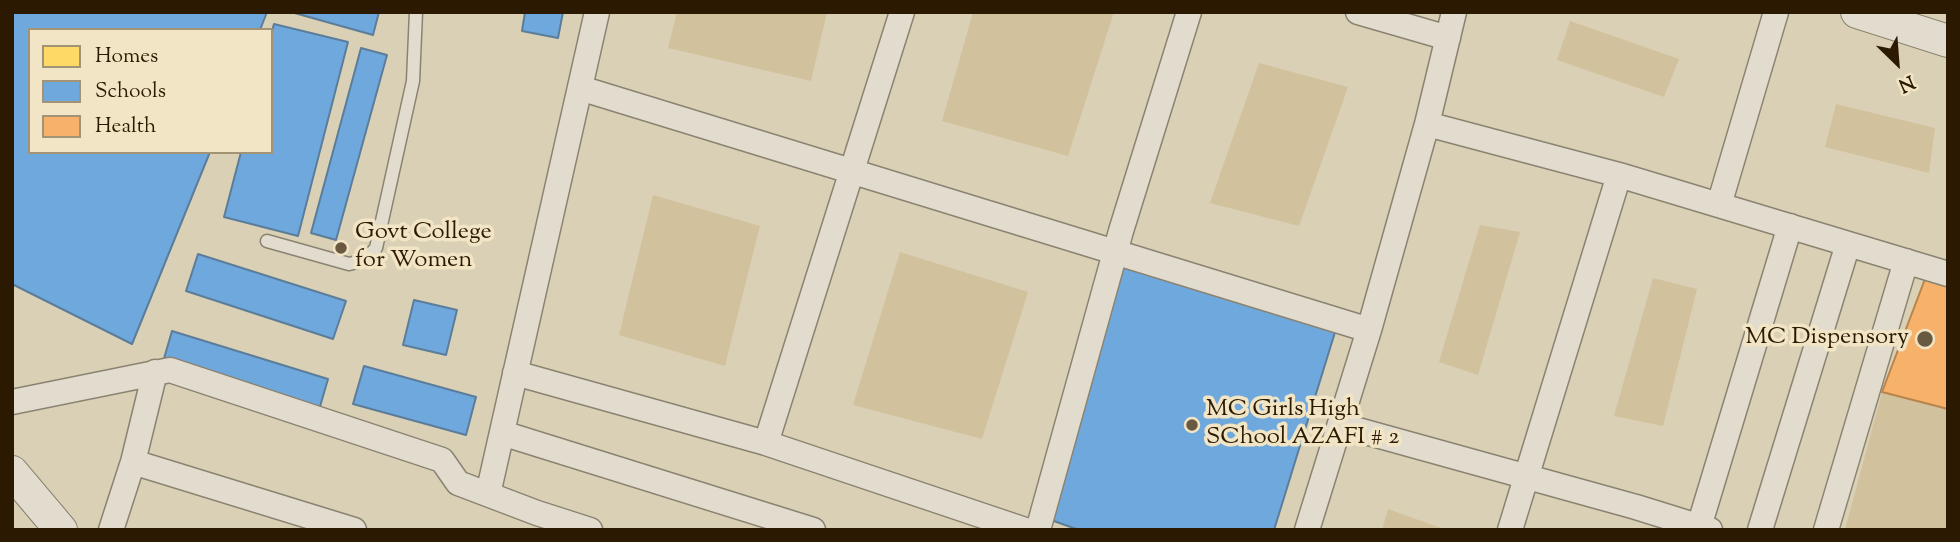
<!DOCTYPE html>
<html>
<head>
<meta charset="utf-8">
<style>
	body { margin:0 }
	#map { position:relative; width:1960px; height:542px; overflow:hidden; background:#dad0b5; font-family:"Sorts Mill Goudy",serif }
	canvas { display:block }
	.frame { position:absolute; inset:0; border:14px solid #2b1901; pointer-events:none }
	.legend { position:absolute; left:28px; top:28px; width:245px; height:126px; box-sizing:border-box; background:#f1e5c5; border:2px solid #a29377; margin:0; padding:9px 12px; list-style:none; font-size:21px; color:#2b1901 }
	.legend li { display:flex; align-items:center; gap:14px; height:35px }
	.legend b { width:35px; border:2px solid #a29377 }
	.north { position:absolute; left:1862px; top:28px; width:70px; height:70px; -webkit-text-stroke:5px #f1e5c5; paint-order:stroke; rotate:155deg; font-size:19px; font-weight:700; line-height:28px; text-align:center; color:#2b1901 }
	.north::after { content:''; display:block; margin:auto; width:24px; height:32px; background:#2b1901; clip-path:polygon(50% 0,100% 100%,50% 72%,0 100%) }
</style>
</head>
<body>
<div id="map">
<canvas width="1960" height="542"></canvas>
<div class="frame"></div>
<ul class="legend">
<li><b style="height:19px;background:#ffd966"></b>Homes</li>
<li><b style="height:19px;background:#6fa8dc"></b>Schools</li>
<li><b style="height:19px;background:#f6b26b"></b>Health</li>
</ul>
<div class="north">N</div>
</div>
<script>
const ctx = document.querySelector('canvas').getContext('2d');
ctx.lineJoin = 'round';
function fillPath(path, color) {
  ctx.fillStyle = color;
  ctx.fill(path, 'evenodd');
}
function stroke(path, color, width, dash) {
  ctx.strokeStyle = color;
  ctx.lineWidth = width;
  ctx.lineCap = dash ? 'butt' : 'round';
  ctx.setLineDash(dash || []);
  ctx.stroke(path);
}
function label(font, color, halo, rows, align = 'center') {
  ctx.font = font + ' "Sorts Mill Goudy",serif';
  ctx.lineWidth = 7;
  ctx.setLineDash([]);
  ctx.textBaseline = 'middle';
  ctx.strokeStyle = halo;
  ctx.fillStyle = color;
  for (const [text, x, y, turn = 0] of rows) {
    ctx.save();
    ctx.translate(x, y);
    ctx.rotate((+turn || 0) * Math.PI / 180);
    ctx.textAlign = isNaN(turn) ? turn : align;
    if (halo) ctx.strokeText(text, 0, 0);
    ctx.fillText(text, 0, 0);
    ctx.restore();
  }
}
fillPath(new Path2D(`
	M677 12H827L811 81 668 48Z
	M973 12H1114L1068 156 942 121Z
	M1570 21 1679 59 1664 97 1557 60Z
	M1259 63 1348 87 1299 226 1210 203Z
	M1836 104 1935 128 1929 173 1825 147Z
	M653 195 760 226 725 366 619 335Z
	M1480 225 1520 232 1478 375 1439 362Z
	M900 252 1028 292 982 439 853 405Z
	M1653 278 1697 289 1663 426 1614 416Z
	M1882 392 1948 409V530H1845Z
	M1388 509 1441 528 1440 530H1382Z`), '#d1c29d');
const homes = new Path2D(`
	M221 12H250L244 30H216Z
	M12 127 30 131V152H110L148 162 139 197 12 164Z`);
fillPath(homes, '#ffd966');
stroke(homes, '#bf9f48', 2);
const schools = new Path2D(`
	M12 12H267L260 30H30V152H210L132 344 12 284Z
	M291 12H379L373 35Z
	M525 12H563L558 38 522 31Z
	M274 24 348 42 298 236 224 217 241 152H271V35Z
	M361 48 387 55 336 240 311 233Z
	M198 254 346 301 333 339 186 291Z
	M1122 262 1336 329 1274 530H1079L1051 520Z
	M414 300 457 310 446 355 403 345Z
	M172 331 328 379 319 410 163 362Z
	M364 366 476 397 466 435 353 404Z`);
fillPath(schools, '#6fa8dc');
stroke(schools, '#5b7d9a', 2);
const health = new Path2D(`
	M1925 279 1948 286V409L1882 392Z`);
fillPath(health, '#f6b26b');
stroke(health, '#b9844b', 2);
const service = new Path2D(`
	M267 241 349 264 365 260 376 248 413 81 416 12`);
const minor = new Path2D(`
	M1358 12 1448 38
	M1454 12 1427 124 1619 175 1948 274
	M580 88 1369 330
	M1719 205 1776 12
	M155 372 133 462 354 530
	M515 373 766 443 1025 530
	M12 402 170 370 442 460 458 483 537 513 590 530
	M1340 425 1636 507 1710 530
	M502 433 813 530
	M766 443 902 12
	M488 494 597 12
	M111 530 133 462
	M1038 530 1121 231 1189 12
	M1307 530 1369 330 1427 124
	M1510 530 1619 175
	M1698 530 1790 226
	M1760 530 1848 244
	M1826 530 1906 261`);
const tertiary = new Path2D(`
	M1857 12 1948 41
	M12 472 61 530`);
stroke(service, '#8b8371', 15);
stroke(minor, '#8b8371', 27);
stroke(tertiary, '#8b8371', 34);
stroke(service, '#e2dcce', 12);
stroke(minor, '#e2dcce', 24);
stroke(tertiary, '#e2dcce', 32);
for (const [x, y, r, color] of [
	[341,248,7,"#685940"],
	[1925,339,9,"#685940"],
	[1192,425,7,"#685940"]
]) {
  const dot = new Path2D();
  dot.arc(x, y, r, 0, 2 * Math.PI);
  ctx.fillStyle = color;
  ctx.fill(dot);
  stroke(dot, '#f1e5c5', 2.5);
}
label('24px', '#2b1901', '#f1e5c5', [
	["Govt College",355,234],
	["for Women",355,262],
	["MC Dispensory",1909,339,"right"],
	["MC Girls High",1206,411],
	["SChool AZAFI # 2",1206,439]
], 'left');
</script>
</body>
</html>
